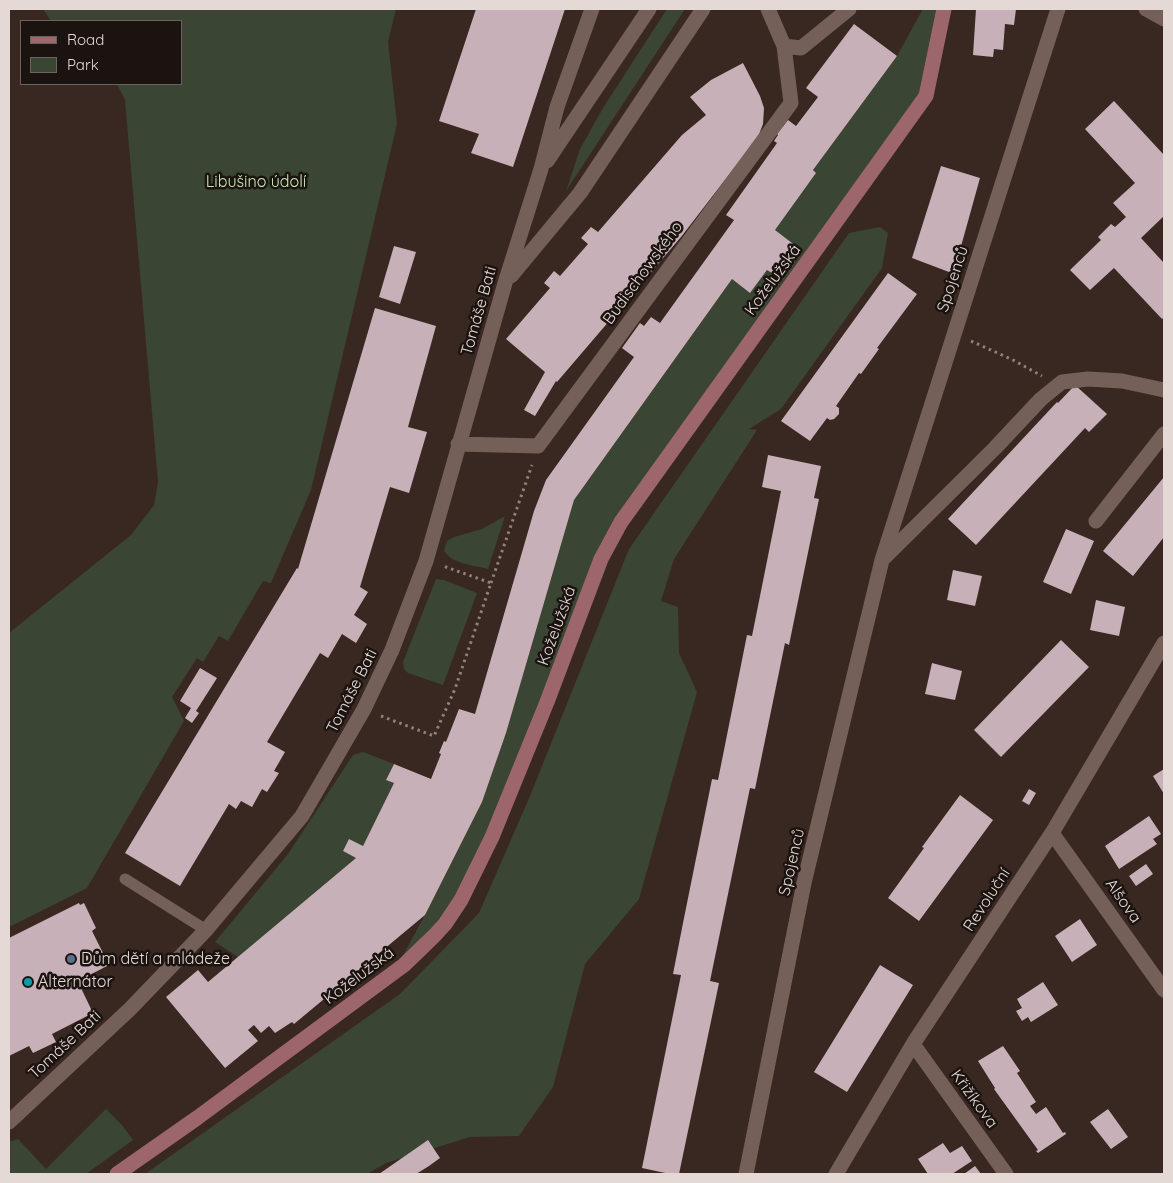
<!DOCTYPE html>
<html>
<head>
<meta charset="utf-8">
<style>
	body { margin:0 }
	#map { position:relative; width:1173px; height:1183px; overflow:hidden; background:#392822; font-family:Quicksand,sans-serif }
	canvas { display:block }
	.frame { position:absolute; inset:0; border:10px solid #e5d9d5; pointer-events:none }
	.legend { position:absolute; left:20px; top:20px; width:162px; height:65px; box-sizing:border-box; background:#1b1310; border:1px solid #6c625f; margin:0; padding:6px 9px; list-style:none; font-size:15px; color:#e5d9d5 }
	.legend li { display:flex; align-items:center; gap:10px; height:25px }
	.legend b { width:25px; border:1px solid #6c625f }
</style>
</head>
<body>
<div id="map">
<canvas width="1173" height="1183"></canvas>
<div class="frame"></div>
<ul class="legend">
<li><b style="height:6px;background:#9d666c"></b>Road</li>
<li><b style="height:14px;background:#3a4533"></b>Park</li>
</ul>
</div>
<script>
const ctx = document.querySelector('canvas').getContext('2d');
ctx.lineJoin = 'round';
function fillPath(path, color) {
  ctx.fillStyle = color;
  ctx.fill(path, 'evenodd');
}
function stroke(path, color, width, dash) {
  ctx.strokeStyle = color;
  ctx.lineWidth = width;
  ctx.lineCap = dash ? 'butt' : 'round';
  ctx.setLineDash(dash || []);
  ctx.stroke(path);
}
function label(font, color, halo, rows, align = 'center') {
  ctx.font = font + ' Quicksand,sans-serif';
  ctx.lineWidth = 5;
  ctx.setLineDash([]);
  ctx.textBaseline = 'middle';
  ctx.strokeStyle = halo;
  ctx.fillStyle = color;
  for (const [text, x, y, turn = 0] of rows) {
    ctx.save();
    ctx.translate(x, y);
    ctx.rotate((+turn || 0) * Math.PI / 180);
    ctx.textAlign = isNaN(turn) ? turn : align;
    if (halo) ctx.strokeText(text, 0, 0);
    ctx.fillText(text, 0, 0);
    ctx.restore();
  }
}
fillPath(new Path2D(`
	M43 9H396L388 42 397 124 311 490 271 583 263 581 228 641 219 636 203 662 197 658 172 697 184 721 87 888 9 927V633L131 535 154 505 158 482 125 100 117 84H181V21H51Z
	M667 9H685L566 191 580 149 603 108Z
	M923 9H944L926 96 614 541 465 903 389 981 425 915 482 802 506 733 574 500 732 279 750 293 767 270 775 275 796 246 775 230 816 173 813 170 897 56Z
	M880 227 888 233 882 268 781 409 749 429 757 430 674 559 661 601 678 607 679 653 697 692 639 899 585 964 553 1087 519 1136 470 1137 386 1163 367 1174H145L400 994 479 913 530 796 629 549 849 233Z
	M505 516 488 569C474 565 452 564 444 551L447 541 454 537 482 529Z
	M436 579 444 580 477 593 443 685 408 673 404 669 403 662Z
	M363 752 394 764 386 779 394 783 363 846 343 851 356 858 238 957 215 942 288 854 353 755Z
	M106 1109 122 1125 133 1140 86 1174H9V1142L18 1139 46 1169Z`), '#3a4533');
fillPath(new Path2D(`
	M476 9H565L513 167 471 153 479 134 439 121Z
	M976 9H1016L1014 25 1005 24 1003 50 994 49 993 57 973 55Z
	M854 24 897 56 813 170 816 173 775 230 796 246 775 275 767 270 750 293 732 279 574 500 506 733 482 802 425 915 294 1024 292 1022 275 1033 269 1026 261 1033 254 1025 248 1030 258 1041 225 1068 166 997 198 970 208 982 356 858 343 851 349 839 363 846 394 783 386 780 394 764 431 779 441 754 439 753 444 741 446 742 459 709 475 714 534 511 546 480 634 357 622 348 640 323 644 326 651 317 660 323 734 220 726 215 777 143 774 141 778 135 777 134 788 120 796 126 818 97 806 88Z
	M743 63 760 96 764 108 763 124 758 137 681 237 557 382 556 381 535 416 524 410 545 372 506 339 550 288 544 283 554 271 560 276 588 244 581 238 591 227 598 232 682 135 706 115 690 97 711 80Z
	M1114 101 1164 155V216L1141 238 1164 263V317L1162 319 1114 268 1090 290 1070 270 1101 240 1098 237 1111 224 1115 227 1126 217 1113 203 1135 183 1085 129Z
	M941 166 980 178 960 250 958 249 951 271 949 272 912 258Z
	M394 246 416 252 400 304 379 297Z
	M888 273 917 294 877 348 879 349 861 374 859 373 836 406 839 408V414L834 419 830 420 827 418 810 441 781 421Z
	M375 308 436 326 408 427 427 432 409 493 390 487 360 587 368 592 354 615 367 624 356 643 342 634 328 658 320 653 267 742 285 752 274 771 279 773 267 792 262 789 252 807 241 801 236 809 229 804 180 886 125 853 297 568 298 569Z
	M1075 385 1107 414 1089 432 1085 428 976 545 948 519 1057 402 1058 403Z
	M768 455 821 466 814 498 819 499 789 645 785 643 755 789 750 788 710 981 719 983 679 1174H670L642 1168 681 975 673 974 683 923 712 779 718 780 747 635 752 636 781 491 762 487Z
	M1164 477V537L1133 576 1103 551Z
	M1066 529 1094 541 1071 594 1043 582Z
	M953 570 982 576 975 606 947 600Z
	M1096 600 1125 607 1119 636 1090 630Z
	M1061 640 1089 667 1001 757 974 730Z
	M932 663 962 671 955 700 925 694Z
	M200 668 217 678 196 711 199 713 192 723 185 718 191 708 180 701Z
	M1164 769V794L1153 776Z
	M1029 789 1036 793 1029 805 1022 801Z
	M960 795 993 820 919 921 888 898 924 848 922 847Z
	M1149 816 1161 834 1153 839 1157 844 1119 869 1105 846Z
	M1146 864 1153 874 1136 886 1129 876Z
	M79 903 80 905 84 903 96 928 92 931 109 965 76 982 78 986H80L93 1013 52 1034 56 1042 54 1043 33 1053 29 1046 9 1056V938Z
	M1080 919 1097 945 1072 962 1055 936Z
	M880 965 913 985 847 1092 814 1072Z
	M1043 982 1058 1005 1031 1022 1028 1017 1022 1021 1016 1011 1022 1008 1017 999Z
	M1003 1046 1020 1071 1017 1073 1036 1102 1030 1106 1036 1114 1046 1107 1063 1133 1065 1132 1066 1134 1038 1153 1036 1151 1038 1150 994 1089 995 1088 978 1061Z
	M1108 1109 1128 1137 1111 1149 1090 1122Z
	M428 1140 440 1158 429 1166 416 1174H379Z
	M943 1143 950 1153 962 1146 972 1161 952 1174H928L918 1159Z
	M975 1166 981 1174H964Z`), '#c7b0b7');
stroke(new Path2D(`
	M971 341 1013 360 1042 376
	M491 583 532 465
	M381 716 434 736 455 689 491 583 443 566`), '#8f817c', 3, [2.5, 4]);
stroke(new Path2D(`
	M125 879 206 930`), '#746059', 11);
stroke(new Path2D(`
	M768 9 784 46 801 48 849 9
	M1146 9 1164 19
	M547 161 649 9
	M511 276 580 193 703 9
	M458 444 538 446 791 103 784 46
	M1096 521 1164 434
	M885 557 995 448 1041 399 1062 382 1088 379 1122 381 1164 390
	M1052 833 1164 990
	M913 1044 1006 1174
	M9 1122 130 1009 206 930 302 816 364 709 392 650 426 561 505 283 541 169 557 107 592 9
	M746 1174 804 883 882 560 1058 9
	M836 1174 913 1044 1052 833 1164 643`), '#746059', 15);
stroke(new Path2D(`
	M117 1174 197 1118 404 965 435 935 445 924 461 900 492 837 547 702 601 559 621 522 634 504 926 96 944 9`), '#9d666c', 15);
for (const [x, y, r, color] of [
	[71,959,5,"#5c6f8a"],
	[28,982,5,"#0f9aa8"]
]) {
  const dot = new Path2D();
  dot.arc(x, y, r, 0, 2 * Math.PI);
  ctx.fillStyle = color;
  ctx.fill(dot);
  stroke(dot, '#1b1310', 2);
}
label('16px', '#c8e9b6', '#1b1310', [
	["Libušino údolí",256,182]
]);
label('16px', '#e5d9d5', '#1b1310', [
	["Budischowského",643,273,-54],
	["Spojenců",953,279,-72],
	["Koželužská",773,280,-54],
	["Tomáše Bati",479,311,-74],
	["Koželužská",557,626,-70],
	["Tomáše Bati",352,691,-63],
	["Spojenců",792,862,-77],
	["Revoluční",987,900,-57],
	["Alšova",1123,901,55],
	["Koželužská",359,976,-37],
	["Tomáše Bati",65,1045,-43],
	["Křižíkova",974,1099,54]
]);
label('16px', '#e5d9d5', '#1b1310', [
	["Dům dětí a mládeže",81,959],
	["Alternátor",38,982]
], 'left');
</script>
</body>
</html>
